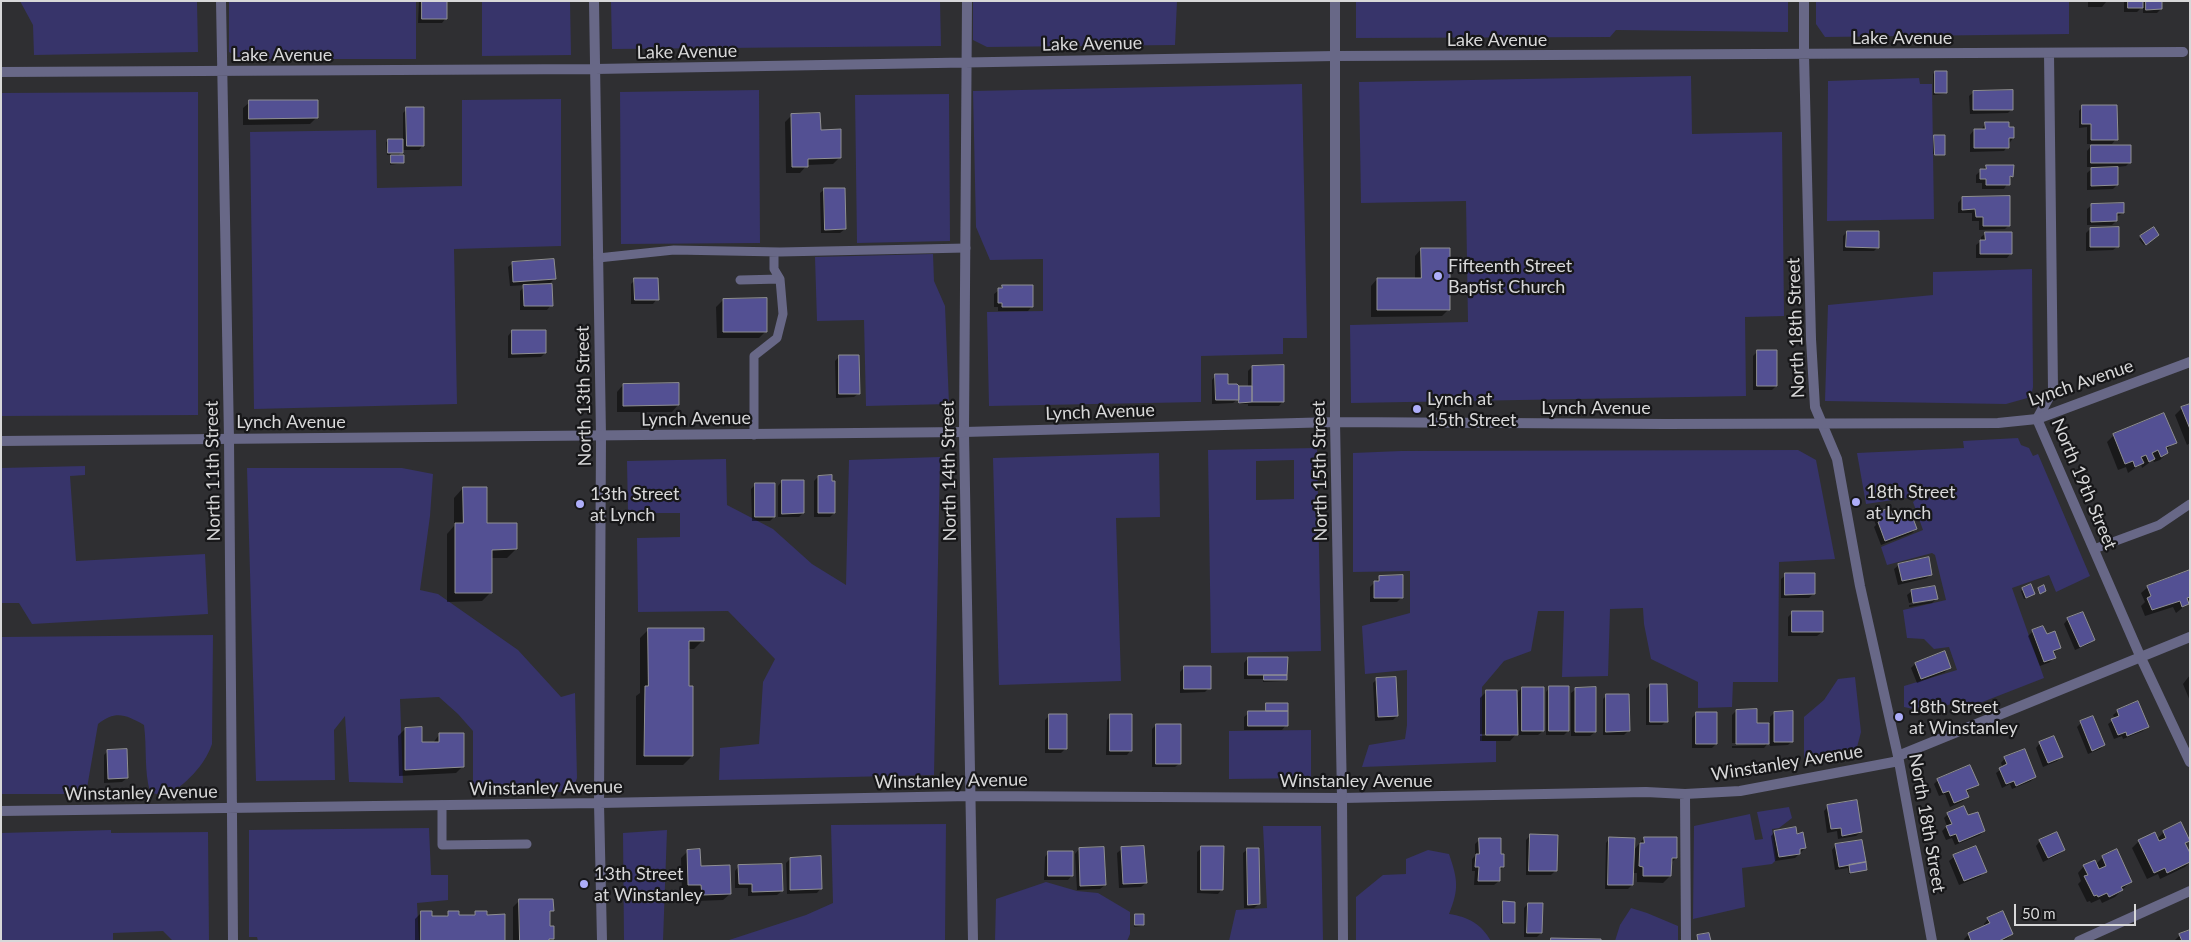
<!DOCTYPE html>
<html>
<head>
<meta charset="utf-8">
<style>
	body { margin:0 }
	#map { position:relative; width:2191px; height:942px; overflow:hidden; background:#2f2f32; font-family:Lato,sans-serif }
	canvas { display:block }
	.frame { position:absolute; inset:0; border:2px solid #d8d8d9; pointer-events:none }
	.scale { position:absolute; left:2014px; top:904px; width:122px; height:22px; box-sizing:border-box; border:2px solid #d8d8d9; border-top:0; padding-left:6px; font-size:15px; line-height:18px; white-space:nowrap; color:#d8d8d9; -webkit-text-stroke:4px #171719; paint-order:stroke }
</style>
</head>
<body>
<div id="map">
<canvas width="2191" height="942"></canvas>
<div class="frame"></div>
<div class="scale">50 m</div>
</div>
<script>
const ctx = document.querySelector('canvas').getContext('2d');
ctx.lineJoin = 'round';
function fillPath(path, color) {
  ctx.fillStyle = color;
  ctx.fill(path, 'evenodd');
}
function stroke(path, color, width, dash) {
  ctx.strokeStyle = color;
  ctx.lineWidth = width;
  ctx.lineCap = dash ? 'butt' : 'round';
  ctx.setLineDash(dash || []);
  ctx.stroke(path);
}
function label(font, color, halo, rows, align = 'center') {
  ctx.font = font + ' Lato,sans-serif';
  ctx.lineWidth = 4.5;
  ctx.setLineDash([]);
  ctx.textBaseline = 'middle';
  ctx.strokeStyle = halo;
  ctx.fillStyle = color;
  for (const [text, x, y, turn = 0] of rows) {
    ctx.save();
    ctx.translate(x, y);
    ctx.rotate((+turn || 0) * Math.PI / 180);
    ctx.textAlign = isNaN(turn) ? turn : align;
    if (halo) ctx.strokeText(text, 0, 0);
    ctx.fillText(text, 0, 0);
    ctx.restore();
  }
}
fillPath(new Path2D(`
	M20 1H197L198 52 34 55 33 25Z
	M229 1H416V59H241L229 52Z
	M482 1H570L571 55 482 56Z
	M611 1H940L941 46 612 49Z
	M973 1H1177L1175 45 987 47 973 40Z
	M1356 1H1788V32L1616 30 1610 37 1356 38Z
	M1816 1H2069V34L1825 37 1816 24Z
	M1691 76 1692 134 1782 132 1784 316 1745 317 1746 396 1351 403 1350 325 1468 322 1466 201 1361 203 1359 82Z
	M1919 78 1920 84H1932L1934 219 1827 221 1828 81Z
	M1302 84 1307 338H1283V354L1201 356V402L989 406 987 312 1043 311V259L990 260 976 227 973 91Z
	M759 90 760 243 621 244 620 92Z
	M198 92V415L1 416V93Z
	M949 94 950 241 857 243 855 95Z
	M561 99V246L454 249 457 404 254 409 250 132 376 130 377 188 462 186V100Z
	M933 254 934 281 945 306 949 404 866 406 864 320 817 321 815 257Z
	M2032 269 2033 387 2031 397 2006 404 1825 401 1828 305 1933 295V272Z
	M2018 438 2021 445 2029 448 2033 456 2038 454 2090 576 2056 592 2049 575 2012 588 2044 678 1967 708 1960 701 1927 712 1904 707V686L1957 670 1949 647 1934 649 1924 639 1907 638 1903 610 1946 600 1935 555 1932 553 1887 565 1881 547 1923 530 1913 502 1920 496 1866 504 1857 453 1964 448 1963 441Z
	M1317 448 1321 651 1211 653 1208 450ZM1294 460V499L1256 500V461Z
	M1798 450 1816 460 1835 559 1779 562 1778 682H1733L1732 707 1698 708V682L1651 659 1644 624 1643 608 1610 609 1608 676 1562 677 1564 611H1538L1531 651 1504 661 1482 687V741H1496V762L1362 767 1369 745 1405 739 1407 725V670L1365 674 1362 626 1410 613V571L1353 572V453L1401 451Z
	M1159 453 1160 517 1116 518 1121 681 999 685 993 458Z
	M940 457 934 775 719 780 720 748 759 744 763 682 775 659 728 611 638 612 637 538 680 537V513H628L627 461 726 459 727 505 773 529 812 564 846 585 849 460Z
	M85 466V475L70 476 76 561 205 554 208 614 32 624 19 603H1V468Z
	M247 468H402L433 474 430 516 420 590 438 594 518 650 561 697 575 693 577 778 572 792 473 791V731L458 714 439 697 400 699 403 783 349 782 345 716 334 730 335 780 256 781Z
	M213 635 212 744C204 767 186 783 166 797L150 792C144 770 147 748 144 725 126 715 116 710 98 724L86 794H1V637Z
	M1855 677 1861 732 1856 751 1804 760V717L1824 700 1838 679Z
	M1311 730V778L1229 779V731Z
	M1789 807 1792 818 1779 828 1772 829 1776 860 1772 864 1742 868 1745 907 1693 919 1694 826 1750 814 1755 840 1763 839 1757 812Z
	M946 824 945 941H726L806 915 833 903 831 825Z
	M1263 826H1321L1323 941H1229L1236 910 1267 908Z
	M429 828 431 875H448V900L417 903 419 941H258L257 937H249V830Z
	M111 830V833L208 832 209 941H173L163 931 113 933V941H1V833Z
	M667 830 663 941H624L623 833Z
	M1428 850 1449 854C1458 880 1459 889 1449 914 1469 917 1481 924 1491 941H1356V897L1383 875 1406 874V859Z
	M1046 882 1077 891 1098 893 1130 912V934L1127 941H995L996 899Z
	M1631 908 1647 913 1678 926V941H1615L1620 925Z`), '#37346a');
fillPath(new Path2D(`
	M419 1H446V18L442 23H418Z
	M2088 1H2106V2L2102 7H2088Z
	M2124 1H2161V9L2157 13H2143V6L2137 12H2124Z
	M1935 72 1946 93 1944 94 1933 95V74Z
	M1974 92 2012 109 2008 113 1970 114 1969 96Z
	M250 102 317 117 310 124 243 125V108Z
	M2083 106 2116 139 2112 144H2087V127L2079 128V111Z
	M407 109 423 145 419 150H402L398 157 403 163 390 165V158L394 155H387L386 142 388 141 403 140V113Z
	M792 115 819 131 840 157 833 164 807 165 800 173H786L785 122Z
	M1986 123 2008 128 2013 138 2004 151 1970 152V135L1974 130H1981Z
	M1935 137 1944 153 1933 154V138Z
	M2091 146 2130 162 2126 166 2117 167V185L2113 189 2087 190V173L2094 167H2087V151Z
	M1986 166 2012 176 2004 189H1982V183H1976V175Z
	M825 189 845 229 840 233H821L820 193Z
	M1962 198 2009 225 2005 229 1979 230V221H1972V213H1958V203Z
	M2092 205 2123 213 2116 217V221L2112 225H2087V209Z
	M2154 228 2156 236 2144 245 2139 239Z
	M2090 229 2118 246 2113 250 2086 251V233Z
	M1847 232 1878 247 1874 251H1843V236Z
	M1986 233 2011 253 2007 258H1976V245L1981 241V237Z
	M1421 249 1449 309 1442 316 1371 317V286L1377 279H1415V256Z
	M513 263 554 279 550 283 539 284 551 305 547 310H520V291L526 285 510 286 508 267Z
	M635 280 657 299 653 304H631V284Z
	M1003 287 1032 306 1028 311H998V307H994V294Z
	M723 300 766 331 759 338H717L716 307Z
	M512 331 545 353 541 357 508 358V336Z
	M1757 352 1776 386 1772 390H1753V356Z
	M839 357 859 393 854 397 836 398 835 361Z
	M1252 367 1283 401 1279 406H1248V404H1238V399L1233 403 1212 404V380L1216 375 1227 385 1236 390 1248 387V371Z
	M623 385 678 405 672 412H617V392Z
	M2190 405V443L2187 445 2175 415 2182 408Z
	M2114 435 2175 442 2166 450 2167 453 2160 460 2154 462 2153 460 2142 468 2141 464 2128 473 2126 467 2118 470 2107 442Z
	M818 477 834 513 830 517H814V481Z
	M782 481 803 513 799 517H778V486Z
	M756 484 774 517 770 521H752L751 489Z
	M463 488 486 524 516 549 507 558H491V592L482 601 447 602V534L454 526V498Z
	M1878 514 1892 518 1916 529 1912 533 1881 545 1874 527 1876 525 1873 518Z
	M1899 565 1931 574 1927 578 1898 585 1894 569Z
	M2190 571V602L2176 613 2173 607 2145 616 2141 606 2145 602 2141 593 2148 587Z
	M1786 575 1813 594 1809 598H1781V579Z
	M1380 577 1402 597 1397 602H1370V587Z
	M2023 589 2034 594 2024 599 2021 591Z
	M1912 591 1936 599 1932 603 1909 607V605L1933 601V599L1909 603 1907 595Z
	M1792 613 1822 632 1817 636H1788V617Z
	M2068 619 2093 640 2089 644 2075 650 2064 624Z
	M649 629 703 640 694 649H688V687L692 756 683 765H636V696L640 693V638Z
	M2033 631 2046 636 2060 648 2053 653 2054 657 2050 662 2040 666 2028 636Z
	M1248 658 1286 680 1284 681 1263 682V679H1244V663Z
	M1915 664 1949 667 1945 672 1917 683 1911 668Z
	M1184 668 1209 688 1205 692 1180 693V672Z
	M2190 675V701L2183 684Z
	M1377 679 1397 716 1393 720 1375 721 1373 683Z
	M1650 685 1666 721 1662 725H1646V689Z
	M1550 687 1568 731 1564 735H1546V692Z
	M1522 688 1543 731 1538 735H1518V732L1510 741H1480V736H1511V733L1480 734V698L1487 691 1516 694Z
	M1576 689 1595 732 1590 736H1571V693Z
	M1607 695 1628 731 1624 735H1603V699Z
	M1266 704 1286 725 1282 730H1244V717L1249 713H1265Z
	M1736 711 1756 724H1770V717L1774 713 1792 741 1788 745 1770 746V741L1764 748H1732V746L1765 745V743H1732V715Z
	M2118 711 2147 727 2143 731 2123 739 2122 736 2114 739 2108 724 2115 719 2113 715Z
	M1696 714 1716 744 1712 748H1692V718Z
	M1050 715 1066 748 1061 753H1045V720Z
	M1111 716 1131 750 1127 755H1106L1107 720Z
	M2081 723 2104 745 2100 749 2088 754 2077 727Z
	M1156 725 1180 763 1175 767H1152V729Z
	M405 729 421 743H433L439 735 463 766 456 773 399 776 398 736Z
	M2040 743 2061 757 2057 761 2043 767 2036 748Z
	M108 751 127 778 122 782 104 783V755Z
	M2005 758 2035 777 2031 781 2012 789 2010 784 2002 788 1996 773 2003 768 2001 763Z
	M1938 780 1977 785 1966 792 1967 797 1963 801 1950 807 1945 794 1939 796 1934 784Z
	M1828 807 1861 832 1856 836 1838 839 1837 831 1827 833 1824 811Z
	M1948 814 1968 817 1984 831 1980 835 1955 845 1952 838 1946 840 1942 831 1947 826 1944 818Z
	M1775 832 1796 835 1805 848 1795 858 1775 861 1771 836Z
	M2164 832 2188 841 2184 844 2190 856V862L2185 867 2160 879 2158 874 2147 879 2132 848 2139 841 2157 839Z
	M1530 836 1555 871 1551 875H1526V840Z
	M1610 838 1633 851 1644 838 1676 858 1670 864V876L1663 883 1637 882V873H1632V885L1628 889H1605L1606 843Z
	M1480 839 1499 856 1503 867 1499 871V881L1494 885H1474L1475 871H1472V859L1475 856V844Z
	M2040 841 2064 850 2059 854 2043 862 2036 846Z
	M1836 845 1866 869 1849 874 1848 868 1835 870 1832 850Z
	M1202 848 1222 889 1218 894 1197 893V852Z
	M1079 849 1105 885 1100 889 1077 890 1075 854Z
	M1122 849 1146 883 1141 887 1119 888 1117 853Z
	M1248 849 1259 904 1254 908H1244L1243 853Z
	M688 851 700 867 730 894 723 900 696 901 695 891H682L681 858Z
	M1049 852 1072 875 1068 880H1044L1045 857Z
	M1954 857 1985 871 1981 876 1959 885 1949 861Z
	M2103 857 2131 881 2115 897 2102 903 2100 899 2091 903 2090 901 2087 902 2078 884 2081 881 2078 873 2084 866 2096 864Z
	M790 859 821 888 817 893 787 894 786 863Z
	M739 866 782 891 777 895 748 896V888H735V871Z
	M520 900 552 910 548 914 549 927 553 938 550 941H513V907Z
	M1504 903 1514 922 1512 924H1501L1502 904Z
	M1528 904 1541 933 1537 937H1524V908Z
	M422 912 431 917H444L449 913 458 916H472L476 912 486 916 504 941H415V919Z
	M2002 913 2012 934 2008 938 2002 941H1965L1964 939 1969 934 1985 927 1984 924 1988 919Z
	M1136 916 1143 925 1141 926 1134 927Z
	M2190 929V941H2174L2180 935Z`), '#0007');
const building = new Path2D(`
	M422 1H447V19H422Z
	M2128 1H2143V8H2128Z
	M2146 1H2162V9L2146 10Z
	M1935 71H1947V93H1935Z
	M2013 90V110H1973V91Z
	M249 100H318V118L249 119Z
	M2082 105H2117L2118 140H2091V124H2082Z
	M406 107H424V146H407Z
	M820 113 821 130 841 129V158L808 159V167H792L791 114Z
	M1985 122H2009V127H2014V138H2009V148H1974V129H1985Z
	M1934 135H1945V155H1935Z
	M388 139H403V153H388Z
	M2091 145H2131V163H2091Z
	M391 155H404V163H391Z
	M1986 165H2014L2013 177 2010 176V185H1986V179H1980V169H1986Z
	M2118 167V185L2091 186V168Z
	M824 188H845L846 229 825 230Z
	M2010 196V226H1983V217H1976L1975 209 1962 210V197Z
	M2124 203V213H2117V221L2091 222V204Z
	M2119 227V247H2090V228Z
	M2154 227 2159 235 2146 245 2140 236Z
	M1847 231H1879V248L1846 247Z
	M1985 232H2012V254H1980V240H1985Z
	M1421 248H1450V310H1377V278H1421Z
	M554 259 556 279 513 282 512 262Z
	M634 278H658L659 300H635Z
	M552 284 553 306H524L523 285Z
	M1002 285H1033V307H1002V303H998V288H1002Z
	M767 298V332H723V299Z
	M512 330H546V353L512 354Z
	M1757 350H1777V386H1757Z
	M839 355H859L860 394H839Z
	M1284 365V402H1252V366Z
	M1215 374H1228V384H1237L1239 386V400H1216Z
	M679 383V405L623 406V384Z
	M1239 386H1252V402L1239 403Z
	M2190 404V429L2181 407Z
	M2164 413 2177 443 2166 447 2168 453 2161 457 2158 450 2152 453 2155 459 2149 462 2146 455 2141 457 2144 463 2135 467 2133 461 2125 464 2113 434Z
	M832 475V481H835V513H818V476Z
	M782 480H804V513L782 514Z
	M755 483H775V517H755Z
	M463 487H487V523H517V549L492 550V593H455V523H463Z
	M1890 508 1893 516 1910 510 1917 529 1885 541 1878 522 1880 521 1877 513Z
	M1929 557 1932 575 1902 581 1898 564Z
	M2190 570V597L2187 598 2189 604 2182 607 2180 601 2152 610 2147 598 2151 596 2147 586Z
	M1785 573H1815V594L1785 595Z
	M1403 575V598H1374V581H1379V576Z
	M2031 584 2035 594 2026 598 2022 588Z
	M2044 585 2046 591 2040 594 2038 588Z
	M1935 586 1938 599 1913 603 1911 590Z
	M1792 611H1823V632H1792Z
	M2083 612 2095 640 2080 647 2067 618Z
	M2043 626 2047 634 2055 631 2061 648 2053 651 2056 658 2044 662 2032 630Z
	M648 628H704V641H689V686H693V756H644L645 686H648Z
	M1945 651 1951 668 1921 679 1915 663Z
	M1248 657H1288L1287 675H1248Z
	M1184 666H1211V689H1184Z
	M1264 675H1287V680H1264Z
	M1396 677 1398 716 1378 717 1376 678Z
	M1650 684H1667L1668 722H1650Z
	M1549 686H1569V731H1549Z
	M1522 687H1544V731H1522Z
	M1596 687V732H1575V688Z
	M1486 690H1517L1518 735H1486Z
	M1606 694H1629L1630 731 1606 732Z
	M2138 701 2149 727 2127 736 2126 732 2118 735 2111 719 2119 716 2117 710Z
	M1266 703H1288V711H1266Z
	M1757 709V723H1769V744H1736V710Z
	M1248 711H1288V726H1248Z
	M1793 711V742H1774V712Z
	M1696 712H1717V744H1696Z
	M1049 714H1067V749H1049Z
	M1110 714H1132V751H1110Z
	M2093 716 2105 745 2092 751 2080 721Z
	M1156 724H1181V764H1156Z
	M422 727V742H439V733H464V767L405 770V728Z
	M2054 736 2063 757 2048 763 2039 742Z
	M127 749 128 778 108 779 107 750Z
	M2025 749 2036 777 2016 786 2014 781 2006 784 1999 768 2007 764 2004 757Z
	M1970 765 1979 785 1966 790 1969 797 1954 803 1949 791 1943 793 1937 779Z
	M1857 800 1862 832 1842 836 1841 828 1831 829 1827 805Z
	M1964 806 1968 815 1978 812 1985 831 1959 842 1956 834 1950 836 1946 826 1952 824 1947 813Z
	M2181 822 2190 841 2185 843 2190 853V862L2167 873 2165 868 2154 873 2138 840 2155 832 2159 841 2166 838 2163 831Z
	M1796 827 1797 834 1803 832 1806 848 1800 849V854L1779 857 1774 831Z
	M2057 832 2065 850 2048 858 2039 840Z
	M1530 834 1558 835 1557 871H1529Z
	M1609 837 1635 838 1633 885H1608Z
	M1644 837H1677V858H1672L1671 876H1643V867L1639 866 1640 843H1644Z
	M1479 838H1501V854H1504V867H1500V881H1478L1479 867H1475L1476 854H1479Z
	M1862 840 1866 862 1839 867 1835 844Z
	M1144 846 1147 883 1123 884 1121 847Z
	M1201 846H1224L1223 890H1201Z
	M1976 846 1987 872 1964 881 1953 855Z
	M1104 847 1106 885 1080 886 1079 848Z
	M1247 848H1259L1260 904 1248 905Z
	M700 849 701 866 730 865 731 894 702 895 701 885H688L687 850Z
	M2117 849 2132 882 2121 887 2123 890 2109 897 2107 893 2098 897 2097 895 2094 896 2084 876 2088 875 2083 865 2095 860 2099 869 2106 866 2102 856Z
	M1048 851H1073V876H1048Z
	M821 856 822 889 790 890V858Z
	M1866 862 1867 870 1850 873 1849 865Z
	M782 864 783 891 752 892V884H739L738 865Z
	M519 899H553L554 911H550V926H554V939H549V941H520Z
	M1503 901 1515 902V923H1503Z
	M1528 903H1543L1542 933H1527Z
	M421 911H432V916H448V911H459V915H475V911H487V915L505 914V941H421Z
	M2003 911 2013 934 1999 941H1971L1968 933 1990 923 1987 918Z
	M1135 914H1144V925H1135Z
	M2190 930V941H2182L2179 934Z
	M1709 933 1711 941H1698L1697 935Z
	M1551 938 1601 939V941H1551Z`);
fillPath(building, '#535093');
stroke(building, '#8f8f92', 1);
stroke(new Path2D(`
	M598 258 674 250 780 252 966 248
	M740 280 780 279
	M754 435V356L777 338 783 314 780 279 774 269V252
	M2094 549 2159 525 2190 504
	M442 805V845L527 844`), '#686887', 9);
stroke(new Path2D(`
	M221 1 229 439 233 941
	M594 1 601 436 599 803 602 941
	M967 1 964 432 973 941
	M1804 1V55L1811 339 1815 407 1837 459 1860 586 1898 756 1932 941
	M2049 53 2053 390 2037 419 2141 658 2190 762
	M1 72 595 69 1335 56 2183 52
	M1898 756 2190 637
	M1685 794 1686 941
	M1 811 599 803 971 796 1342 798 1646 792 1685 794 1740 791 1899 761
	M2079 941 2190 891`), '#686887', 10);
stroke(new Path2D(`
	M1335 1V422L1342 798 1343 941
	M1 441 964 432 1335 422 1665 424 1998 423 2037 419 2190 362`), '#686887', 10);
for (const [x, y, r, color] of [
	[1438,276,5,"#aeaefa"],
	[1417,409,5,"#aeaefa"],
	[1856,502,5,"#aeaefa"],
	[580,504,5,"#aeaefa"],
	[1899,717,5,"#aeaefa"],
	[584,884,5,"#aeaefa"]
]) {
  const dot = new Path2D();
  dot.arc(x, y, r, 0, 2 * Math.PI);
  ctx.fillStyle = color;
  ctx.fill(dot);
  stroke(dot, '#171719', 2);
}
label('18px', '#d8d8d9', '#171719', [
	["Lake Avenue",1902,38],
	["Lake Avenue",1497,40],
	["Lake Avenue",1092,44,-1],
	["Lake Avenue",687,52,-1],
	["Lake Avenue",282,55],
	["North 18th Street",1796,328,-92],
	["Lynch Avenue",2081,383,-19],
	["North 13th Street",584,396,-91],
	["Lynch Avenue",1596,408],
	["Lynch Avenue",1100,412,-2],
	["Lynch Avenue",696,419,-1],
	["Lynch Avenue",291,422],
	["North 11th Street",213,471,-91],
	["North 14th Street",949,471,-91],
	["North 15th Street",1320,471,-91],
	["North 19th Street",2084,484,67],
	["Winstanley Avenue",1787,763,-9],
	["Winstanley Avenue",951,781,-1],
	["Winstanley Avenue",1356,781],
	["Winstanley Avenue",546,788,-1],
	["Winstanley Avenue",141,793,-1],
	["North 18th Street",1927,823,80]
]);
label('18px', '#d8d8d9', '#171719', [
	["Fifteenth Street",1448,266],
	["Baptist Church",1448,287],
	["Lynch at",1427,399],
	["15th Street",1427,420],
	["18th Street",1866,492],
	["at Lynch",1866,513],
	["13th Street",590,494],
	["at Lynch",590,515],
	["18th Street",1909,707],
	["at Winstanley",1909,728],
	["13th Street",594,874],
	["at Winstanley",594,895]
], 'left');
</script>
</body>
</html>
